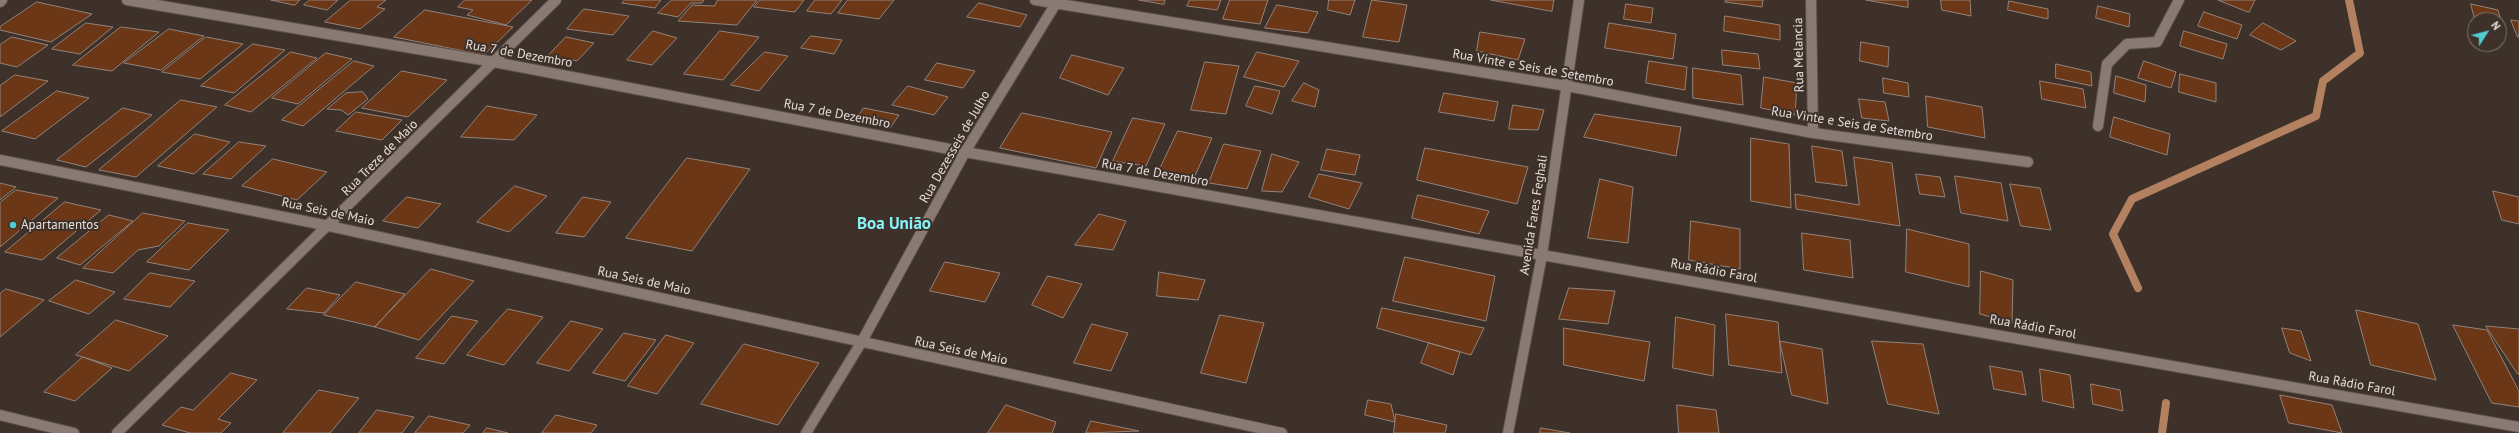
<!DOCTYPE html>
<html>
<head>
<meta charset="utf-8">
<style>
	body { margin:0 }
	#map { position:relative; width:2519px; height:433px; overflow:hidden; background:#3d312a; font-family:"PT Sans",sans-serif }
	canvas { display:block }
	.north { position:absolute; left:2467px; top:12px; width:40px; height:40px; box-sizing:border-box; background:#3d312a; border:1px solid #817670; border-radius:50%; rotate:54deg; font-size:11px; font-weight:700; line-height:16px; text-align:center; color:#e7deda }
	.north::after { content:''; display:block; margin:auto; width:14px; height:18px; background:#51ccd2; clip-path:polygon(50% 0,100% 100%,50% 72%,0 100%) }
</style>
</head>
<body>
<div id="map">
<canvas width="2519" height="433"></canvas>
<div class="north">N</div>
</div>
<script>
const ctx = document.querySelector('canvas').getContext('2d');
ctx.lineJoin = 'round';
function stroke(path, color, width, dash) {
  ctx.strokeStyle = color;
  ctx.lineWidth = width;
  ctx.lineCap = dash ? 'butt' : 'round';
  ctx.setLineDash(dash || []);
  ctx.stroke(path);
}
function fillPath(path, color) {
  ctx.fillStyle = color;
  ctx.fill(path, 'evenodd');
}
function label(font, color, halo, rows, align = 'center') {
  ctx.font = font + ' "PT Sans",sans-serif';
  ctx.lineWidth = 4;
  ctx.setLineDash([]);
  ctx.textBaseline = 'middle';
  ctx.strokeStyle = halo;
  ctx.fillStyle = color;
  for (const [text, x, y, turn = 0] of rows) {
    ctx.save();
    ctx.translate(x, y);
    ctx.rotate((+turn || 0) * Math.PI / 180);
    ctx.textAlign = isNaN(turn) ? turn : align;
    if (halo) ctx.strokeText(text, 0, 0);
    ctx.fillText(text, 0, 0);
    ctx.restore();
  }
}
stroke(new Path2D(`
	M2138 288 2113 234 2132 199 2316 116 2323 81 2360 53 2349 0
	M2162 433 2166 403`), '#b38060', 8);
const building = new Path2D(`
	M271 0H300L295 5Z
	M310 0H338L327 10 304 5Z
	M351 0H386L377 7 385 9 360 29 325 22Z
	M465 0H532L506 25 467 15 473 10 458 7Z
	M625 0H661L655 8 622 3Z
	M672 0H704L702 3H691L678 17 658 13Z
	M718 0H757L737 25 678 21 692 5 714 6Z
	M760 0H804L795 12 754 7Z
	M815 0H842L831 14 807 11Z
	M848 0H894L879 19 838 13Z
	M1139 0H1165L1164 4Z
	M1190 0H1221L1217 10 1187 6Z
	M1230 0H1268L1260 24 1223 19Z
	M1329 0H1355L1350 15 1328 10Z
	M1372 0 1407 5 1399 42 1363 37Z
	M1491 0H1554L1552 11Z
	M1726 0H1763L1762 7 1725 2Z
	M1866 0H1908V7Z
	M1941 0H1970L1971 16 1942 10Z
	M2218 0H2255L2249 12Z
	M2009 1 2048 9V19L2008 10Z
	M37 2 92 14 51 42 0 30V27Z
	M979 3 1027 15 1020 27 967 17Z
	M1626 4 1653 8 1651 23 1624 19Z
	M2471 4 2498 10 2502 25 2499 24V20L2475 19Z
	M1277 5 1318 12 1308 33 1265 28Z
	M2098 6 2130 14 2129 27 2096 18Z
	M584 9 629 16 613 35 567 29Z
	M425 10 513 27 484 55 394 37Z
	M2204 12 2242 25 2237 39 2198 26Z
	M1725 16 1780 25V40L1724 31Z
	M2511 20 2519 21V37H2518Z
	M86 23 113 27 80 54 52 49Z
	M1609 23 1676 34 1673 59 1605 48Z
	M2263 23 2296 41 2281 50 2250 35Z
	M121 27 159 32 112 71 73 65Z
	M169 29 204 36 161 70 124 63Z
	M653 31 677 38 652 65 627 60Z
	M720 31 759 37 723 80 684 74Z
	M2184 31 2227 44 2223 59 2180 46Z
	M1480 32 1525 39 1518 60 1477 51Z
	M811 36 842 40 834 54 801 48Z
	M12 37 48 45 17 67 0 63V45Z
	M206 37 243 44 200 79 162 72Z
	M566 37 594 43 577 61 549 55Z
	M1861 42 1889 47 1888 67 1860 61Z
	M253 44 285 50 234 93 201 86Z
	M1722 50 1758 54 1760 69 1723 65Z
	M291 52 317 58 251 112 225 105Z
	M765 52 788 56 759 91 731 85Z
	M1257 52 1299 61 1284 87 1244 77Z
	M326 53 352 59 298 104 272 98Z
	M1072 55 1124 68 1108 95 1060 78Z
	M354 61 374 66 303 126 282 120Z
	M1649 61 1687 67 1685 90 1646 83Z
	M2144 61 2176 72 2171 88 2138 78Z
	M1205 62 1239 66 1226 114 1191 110Z
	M937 63 975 71 963 88 925 80Z
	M2056 64 2091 72 2092 86 2056 78Z
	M1693 68 1741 75 1743 105 1693 98Z
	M402 71 447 80 408 117 362 108Z
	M2180 74 2216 83V102L2179 92Z
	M15 75 48 81 0 117V86Z
	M2116 76 2146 85 2145 102 2114 93Z
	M1764 77 1797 83 1795 115 1761 108Z
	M1883 78 1908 83 1909 97 1884 93Z
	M2040 81 2083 89 2086 108 2042 99Z
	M1304 83 1319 90 1315 107 1292 101Z
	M908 86 948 97 934 115 892 105Z
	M1255 86 1280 91 1272 114 1246 106Z
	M57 91 89 98 35 139 2 131Z
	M363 92 368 99 348 115 341 110 327 109 346 93Z
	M1444 93 1498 102 1494 121 1439 112Z
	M1926 96 1982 107 1985 138 1928 127Z
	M1859 99 1885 102 1889 121 1862 118Z
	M181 100 217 107 136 177 99 170Z
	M1513 105 1544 110 1538 130 1509 129Z
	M487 106 537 115 514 140 461 137Z
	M123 108 152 115 86 167 57 160Z
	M864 108 899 115 890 128 855 121Z
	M356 112 402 120 382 140 336 131Z
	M1022 113 1112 132 1096 168 1000 148Z
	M1595 114 1681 127 1676 156 1584 137Z
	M2114 117 2170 134 2167 155 2110 137Z
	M1133 118 1165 124 1146 166 1113 161Z
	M1178 131 1212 138 1193 180 1158 173Z
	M195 134 230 142 194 174 158 166Z
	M1751 138 1789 144 1791 208 1751 201Z
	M239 142 266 146 231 179 203 174Z
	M1224 144 1261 151 1247 189 1209 183Z
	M1812 146 1842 151 1847 186 1816 182Z
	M1425 148 1528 167 1517 204 1417 180Z
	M1327 149 1360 155 1355 175 1321 170Z
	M1272 154 1299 162 1282 192 1262 191Z
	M1854 157 1892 163 1900 226 1796 209 1795 194 1859 205Z
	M687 158 750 169 692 251 626 238Z
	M273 159 327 172 297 200 242 186Z
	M1319 174 1362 183 1349 209 1309 197Z
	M1916 174 1940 177 1945 197 1920 194Z
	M1955 176 2001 183 2008 221 1961 213Z
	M1600 179 1633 187 1628 243 1588 238Z
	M0 183 16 187 0 200Z
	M2010 184 2040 188 2051 230 2021 226Z
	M515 186 547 196 509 232 477 222Z
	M16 190 58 198 0 247V203Z
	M2493 191 2519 197V224L2502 220Z
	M1418 195 1489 211 1479 234 1412 218Z
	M407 197 441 204 418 228 383 221Z
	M583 197 611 202 584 237 556 233Z
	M65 202 101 210 42 260 5 252Z
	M143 213 185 221 159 246 138 250 113 273 83 268Z
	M1099 214 1126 221 1113 250 1075 245Z
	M109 215 133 221 80 265 57 258Z
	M1691 221 1740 229V269L1689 260Z
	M188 223 229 230 189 270 147 262Z
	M1907 229 1969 244V287L1906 272Z
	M1802 233 1850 240 1853 278 1804 270Z
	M1405 257 1495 276 1486 321 1393 301Z
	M945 262 1000 273 985 302 930 291Z
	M431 269 474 281 419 340 375 327Z
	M1981 271 2013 280 2012 323 1980 314Z
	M1159 272 1205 280 1198 300 1157 296Z
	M150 273 195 281 170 307 124 299Z
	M1048 276 1082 284 1063 318 1032 305Z
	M76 280 115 292 89 314 49 301Z
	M356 282 405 294 375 327 324 315Z
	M307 288 340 295 324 313 287 309Z
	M1569 288 1615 291 1608 324 1559 319Z
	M6 289 44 300 0 337V294Z
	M1382 308 1484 328 1471 355 1377 328Z
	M508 309 543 317 504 365 467 355Z
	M2356 310 2418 324 2436 380 2371 365Z
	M1726 314 1778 322 1782 373 1729 365Z
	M1220 315 1264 323 1246 383 1201 373Z
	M452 316 478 321 444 364 416 358Z
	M1676 317 1715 325 1713 376 1673 368Z
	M116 320 168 336 129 371 76 355Z
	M571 321 603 329 569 371 537 363Z
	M1092 324 1128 333 1111 371 1074 363Z
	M2453 325 2487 330 2519 391V407L2492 403Z
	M2486 326 2519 329V374H2518Z
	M1564 328 1650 342 1644 381 1564 365Z
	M2282 328 2301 331 2311 361 2290 353Z
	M624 333 656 340 625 381 593 373Z
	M666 335 694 343 657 394 628 386Z
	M1780 341 1822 349 1828 404 1792 395Z
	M1872 341 1923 344 1939 414 1888 404Z
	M1429 343 1460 352 1453 375 1421 363Z
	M744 344 819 363 778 425 701 404Z
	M83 357 112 368 75 401 44 392Z
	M1990 366 2022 372 2026 395 1994 389Z
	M2040 369 2070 375 2074 408 2043 401Z
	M231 373 257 380 218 419 231 423 221 433H190L162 425 181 407 193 410Z
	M2091 384 2120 390 2123 411 2093 404Z
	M319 390 359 398 330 433H283Z
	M2280 395 2332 405 2342 433 2289 423Z
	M1368 400 1391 404 1395 422 1365 415Z
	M1006 405 1056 422 1052 433H988Z
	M1677 405 1716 410 1719 433H1679Z
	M377 410 414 417 402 433H359Z
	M1396 414 1447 425 1445 433H1394Z
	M556 415 597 425 591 433H542Z
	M429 416 470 425 463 433H415Z
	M1091 421 1139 431 1086 433Z
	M487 428 508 433H483Z
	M1541 428 1570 433H1540Z`);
fillPath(building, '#6c3716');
stroke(building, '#92837b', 1);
const minor = new Path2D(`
	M127 0 494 62 965 152 1542 255
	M1035 0 1567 86 1813 133 2028 162
	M1811 0 1813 133
	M2098 126 2107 64 2127 44 2157 42 2179 0
	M0 160 329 226 1282 433
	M0 415 74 433
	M117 433 556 0
	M806 433 861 343 965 152 1058 0`);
const tertiary = new Path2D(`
	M0 2 2 0
	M1542 255 2519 427
	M1508 433 1542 255 1579 0`);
stroke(minor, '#5b504b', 12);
stroke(tertiary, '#5b504b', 12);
stroke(minor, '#897a73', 10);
stroke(tertiary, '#897a73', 10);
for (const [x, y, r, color] of [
	[13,225,4,"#51ccd2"]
]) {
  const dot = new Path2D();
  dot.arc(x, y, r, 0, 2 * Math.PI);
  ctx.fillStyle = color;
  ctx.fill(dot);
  stroke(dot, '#3d312a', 1.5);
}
label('13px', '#e7deda', '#3d312a', [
	["Rua 7 de Dezembro",519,54,10],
	["Rua Melancia",1799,55,-91],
	["Rua Vinte e Seis de Setembro",1533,68,10],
	["Rua 7 de Dezembro",837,114,11],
	["Rua Vinte e Seis de Setembro",1852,124,9],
	["Rua Dezesseis de Julho",955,147,-60],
	["Rua Treze de Maio",380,158,-45],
	["Rua 7 de Dezembro",1155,173,10],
	["Rua Seis de Maio",328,212,12],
	["Avenida Fares Feghali",1534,215,-81],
	["Rua Rádio Farol",1714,271,10],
	["Rua Seis de Maio",644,281,12],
	["Rua Rádio Farol",2033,327,10],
	["Rua Seis de Maio",961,351,12],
	["Rua Rádio Farol",2352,384,10]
]);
label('13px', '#e7deda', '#3d312a', [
	["Apartamentos",21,225]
], 'left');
label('bold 17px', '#87f3f8', '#3d312a', [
	["Boa União",894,224]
]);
</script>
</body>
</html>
